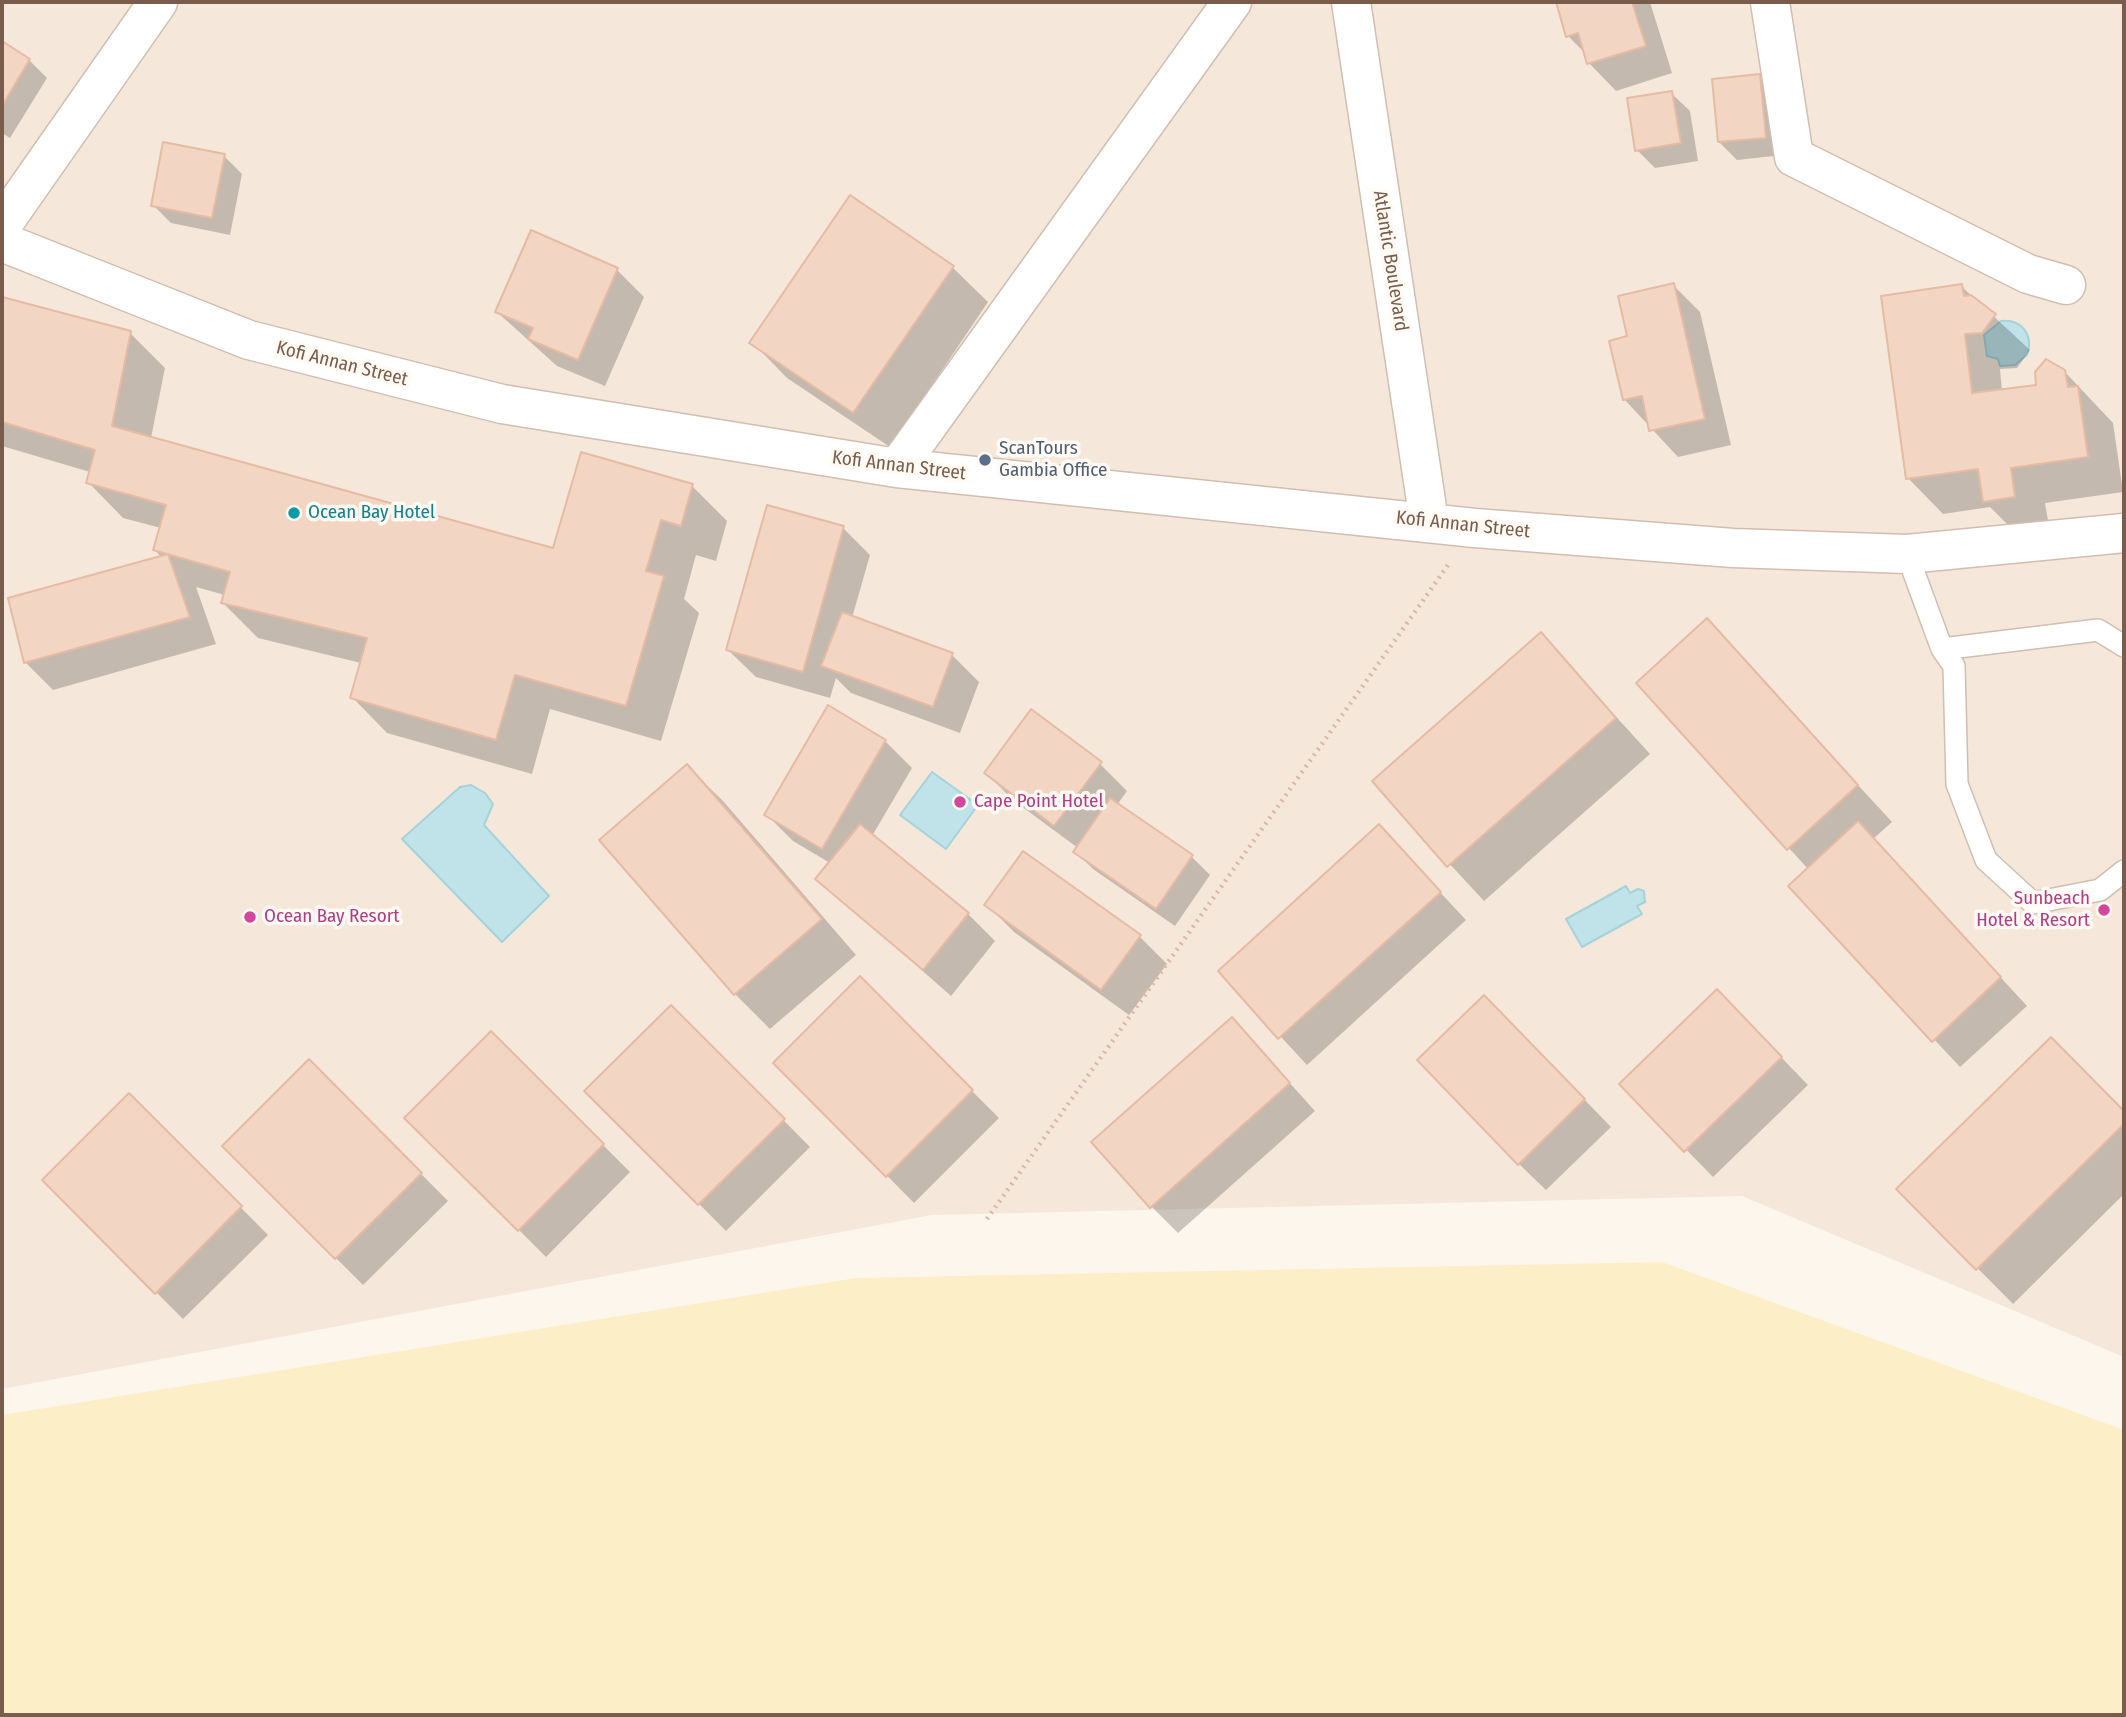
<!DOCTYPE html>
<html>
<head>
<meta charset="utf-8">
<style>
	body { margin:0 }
	#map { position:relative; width:2126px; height:1717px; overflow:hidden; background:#fdf6ec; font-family:"Fira Sans Condensed",sans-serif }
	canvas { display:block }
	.frame { position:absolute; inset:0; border:4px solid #7a5c4d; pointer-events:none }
</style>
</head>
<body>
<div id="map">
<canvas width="2126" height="1717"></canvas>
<div class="frame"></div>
</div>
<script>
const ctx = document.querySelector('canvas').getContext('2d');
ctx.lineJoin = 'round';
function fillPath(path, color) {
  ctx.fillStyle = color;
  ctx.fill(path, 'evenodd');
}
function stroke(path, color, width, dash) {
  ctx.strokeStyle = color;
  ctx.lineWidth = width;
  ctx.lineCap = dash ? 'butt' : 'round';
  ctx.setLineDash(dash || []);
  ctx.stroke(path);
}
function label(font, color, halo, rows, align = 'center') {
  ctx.font = font + ' "Fira Sans Condensed",sans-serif';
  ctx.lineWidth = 7;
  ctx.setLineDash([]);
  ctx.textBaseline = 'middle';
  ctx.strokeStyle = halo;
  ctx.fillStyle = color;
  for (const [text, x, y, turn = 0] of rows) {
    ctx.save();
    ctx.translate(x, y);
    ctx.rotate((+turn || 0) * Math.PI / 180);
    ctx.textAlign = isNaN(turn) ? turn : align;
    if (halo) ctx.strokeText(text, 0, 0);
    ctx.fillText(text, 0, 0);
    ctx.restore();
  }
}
fillPath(new Path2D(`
	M2 2H2124V1357L1742 1196 932 1215 2 1389Z`), '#f5e8da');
fillPath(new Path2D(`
	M1662 1262 2124 1430V1715H2V1415L856 1278Z`), '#fcefc7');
const water = new Path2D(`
	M2001 321C2022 319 2034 335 2027 355L2015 365 2000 366 1998 359 1987 356 1984 335Z
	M932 772 978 805 946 849 900 815Z
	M471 785 485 793 493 804 484 825 549 896 502 942 402 839 460 787Z
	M1626 886 1630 893 1638 889 1644 891 1645 902 1637 906 1642 914 1582 947 1566 919Z`);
fillPath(water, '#bfe3e8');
stroke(water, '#a5d3da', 2);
fillPath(new Path2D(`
	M1557 2H1650L1672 73 1616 91 1589 63 1586 54 1568 36Z
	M2 43 29 60 47 78 10 138 2 133Z
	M1760 76 1778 94 1783 155 1737 160 1719 142Z
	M1671 93 1690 111 1698 161 1655 168 1637 150Z
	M224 156 242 174 230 235 171 223 153 205Z
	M952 267 988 302 890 447 787 378 752 342Z
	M617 270 644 297 605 386 557 366 497 312Z
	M1673 285 1700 312 1731 445 1678 457 1624 399 1629 338Z
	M1961 286 2030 350 2017 368 2000 369 2002 391 2038 386 2064 371 2113 423 2123 492 2045 503 2050 532 2020 537 1990 507 1943 514 1908 478Z
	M2 299 130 333 165 368 151 438 554 551 692 486 727 521 716 561 696 555 684 599 699 613 661 741 550 709 532 774 387 733 352 697 361 663 258 638 223 603 225 595 196 587 216 644 53 690 26 663 10 600 162 558 155 550 161 528 123 518 88 482 90 472 2 446Z
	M843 528 870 555 852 618 952 655 979 682 960 733 851 693 836 678 830 698 756 677 728 650Z
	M1707 621 1892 822 1873 839 2027 1006 1960 1067 1791 886 1809 870 1638 683Z
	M1541 634 1650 754 1484 901 1374 782Z
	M829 708 885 741 912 768 872 836 968 914 995 941 951 996 818 879 830 863 793 841 766 814Z
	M1100 764 1127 791 1117 805 1192 857 1210 875 1175 926 1093 869 1075 851 1078 848 1013 800 986 773Z
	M687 766 723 801 856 955 770 1029 735 994Z
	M1379 827 1466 920 1307 1065 1220 971Z
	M987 905 1140 937 1167 964 1129 1015 1014 932Z
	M860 979 999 1118 914 1203 776 1063Z
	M671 1007 810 1147 726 1231 587 1091Z
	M1232 1019 1315 1111 1178 1233 1151 1206Z
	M1744 1019 1808 1085 1713 1177 1622 1084Z
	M1511 1024 1611 1127 1546 1190 1519 1164Z
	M491 1033 630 1172 546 1257 407 1118Z
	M2051 1039 2124 1113V1194L2013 1304 1899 1189Z
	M309 1061 448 1201 363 1285 224 1146Z
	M129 1095 268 1235 183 1319 44 1180Z`), '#0003');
const building = new Path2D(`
	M1556 2H1632L1646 46 1587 64 1578 33 1566 37Z
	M2 41 30 59 2 106Z
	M1760 74 1766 138 1718 142 1712 79Z
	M1672 91 1681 143 1635 151 1627 98Z
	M163 142 225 154 212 218 151 206Z
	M850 195 954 266 853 413 749 343Z
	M531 230 618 268 578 360 528 339 533 328 495 312Z
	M1674 283 1705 419 1649 431 1642 396 1623 400 1609 341 1627 336 1618 296Z
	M1962 284 1964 296 1971 295 1996 314 1982 333 1965 334 1972 393 2036 385 2035 372 2046 359 2065 370 2068 387 2078 386 2088 457 2011 468 2015 497 1983 502 1978 469 1906 479 1881 296Z
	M2 297 131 331 112 426 553 548 581 452 693 484 681 526 661 520 646 571 664 576 626 706 515 675 496 740 350 698 367 638 221 603 230 572 153 550 166 505 86 483 95 450 2 422Z
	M767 505 844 526 803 672 726 650Z
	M168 554 190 617 24 663 8 598Z
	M842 612 953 653 933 707 821 666Z
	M1707 618 1858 785 1787 850 1636 683Z
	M1541 632 1616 718 1447 867 1372 781Z
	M828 705 886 740 822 849 764 815Z
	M1031 709 1102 762 1054 826 984 773Z
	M687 764 822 919 734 995 599 840Z
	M1110 798 1193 855 1156 909 1073 852Z
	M1858 821 2001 977 1932 1042 1788 886Z
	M860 824 969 913 923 970 815 879Z
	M1379 824 1441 892 1278 1039 1218 971Z
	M1023 851 1141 935 1101 990 984 905Z
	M860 976 973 1090 886 1177 773 1063Z
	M1717 989 1782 1057 1684 1152 1619 1084Z
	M1484 995 1585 1099 1518 1165 1417 1060Z
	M671 1005 785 1119 698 1205 584 1091Z
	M1232 1017 1290 1083 1150 1208 1091 1142Z
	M491 1031 604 1144 518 1231 404 1118Z
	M2051 1037 2124 1111V1124L1976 1270 1896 1189Z
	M309 1059 422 1173 335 1259 222 1146Z
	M129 1093 242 1206 155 1294 42 1180Z`);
fillPath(building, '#f3d5c3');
stroke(building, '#e6bba3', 2);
const service = new Path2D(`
	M1907 554 1942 649 1954 666 1957 784 1986 860 2033 903 2100 890 2124 871
	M1942 649 2098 630 2124 646`);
const minor = new Path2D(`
	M1351 2 1429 521
	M1770 2 1794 157 2028 274 2066 285
	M2 225 158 2
	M2 242 249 340 502 404 897 468 1475 528 1733 548 1907 554 2124 533
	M897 468 1232 2`);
stroke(service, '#d1beb0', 24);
stroke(minor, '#d1beb0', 41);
stroke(new Path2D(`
	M987 1219 1448 565`), '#d9b8a5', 4.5, [2, 5]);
stroke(service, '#fff', 21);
stroke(minor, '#fff', 38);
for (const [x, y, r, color] of [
	[985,460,7,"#5c6f8a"],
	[294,513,7,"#0f9aa8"],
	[960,802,7,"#d1479c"],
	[2104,910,7,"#d1479c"],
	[250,917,7,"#d1479c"]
]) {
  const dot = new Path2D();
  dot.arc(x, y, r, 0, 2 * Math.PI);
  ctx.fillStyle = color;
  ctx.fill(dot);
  stroke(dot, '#fffaf3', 2.5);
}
label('19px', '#7a5c4d', '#fffaf3', [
	["Atlantic Boulevard",1390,261,81],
	["Kofi Annan Street",342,364,14],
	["Kofi Annan Street",899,466,7],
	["Kofi Annan Street",1463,525,6]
]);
label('19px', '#4e5e75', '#fffaf3', [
	["ScanTours",999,449],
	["Gambia Office",999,471]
], 'left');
label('19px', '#0d838f', '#fffaf3', [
	["Ocean Bay Hotel",308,513]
], 'left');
label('19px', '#b23c85', '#fffaf3', [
	["Cape Point Hotel",974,802],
	["Sunbeach",2090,899,"right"],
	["Hotel & Resort",2090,921,"right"],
	["Ocean Bay Resort",264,917]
], 'left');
</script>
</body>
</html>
